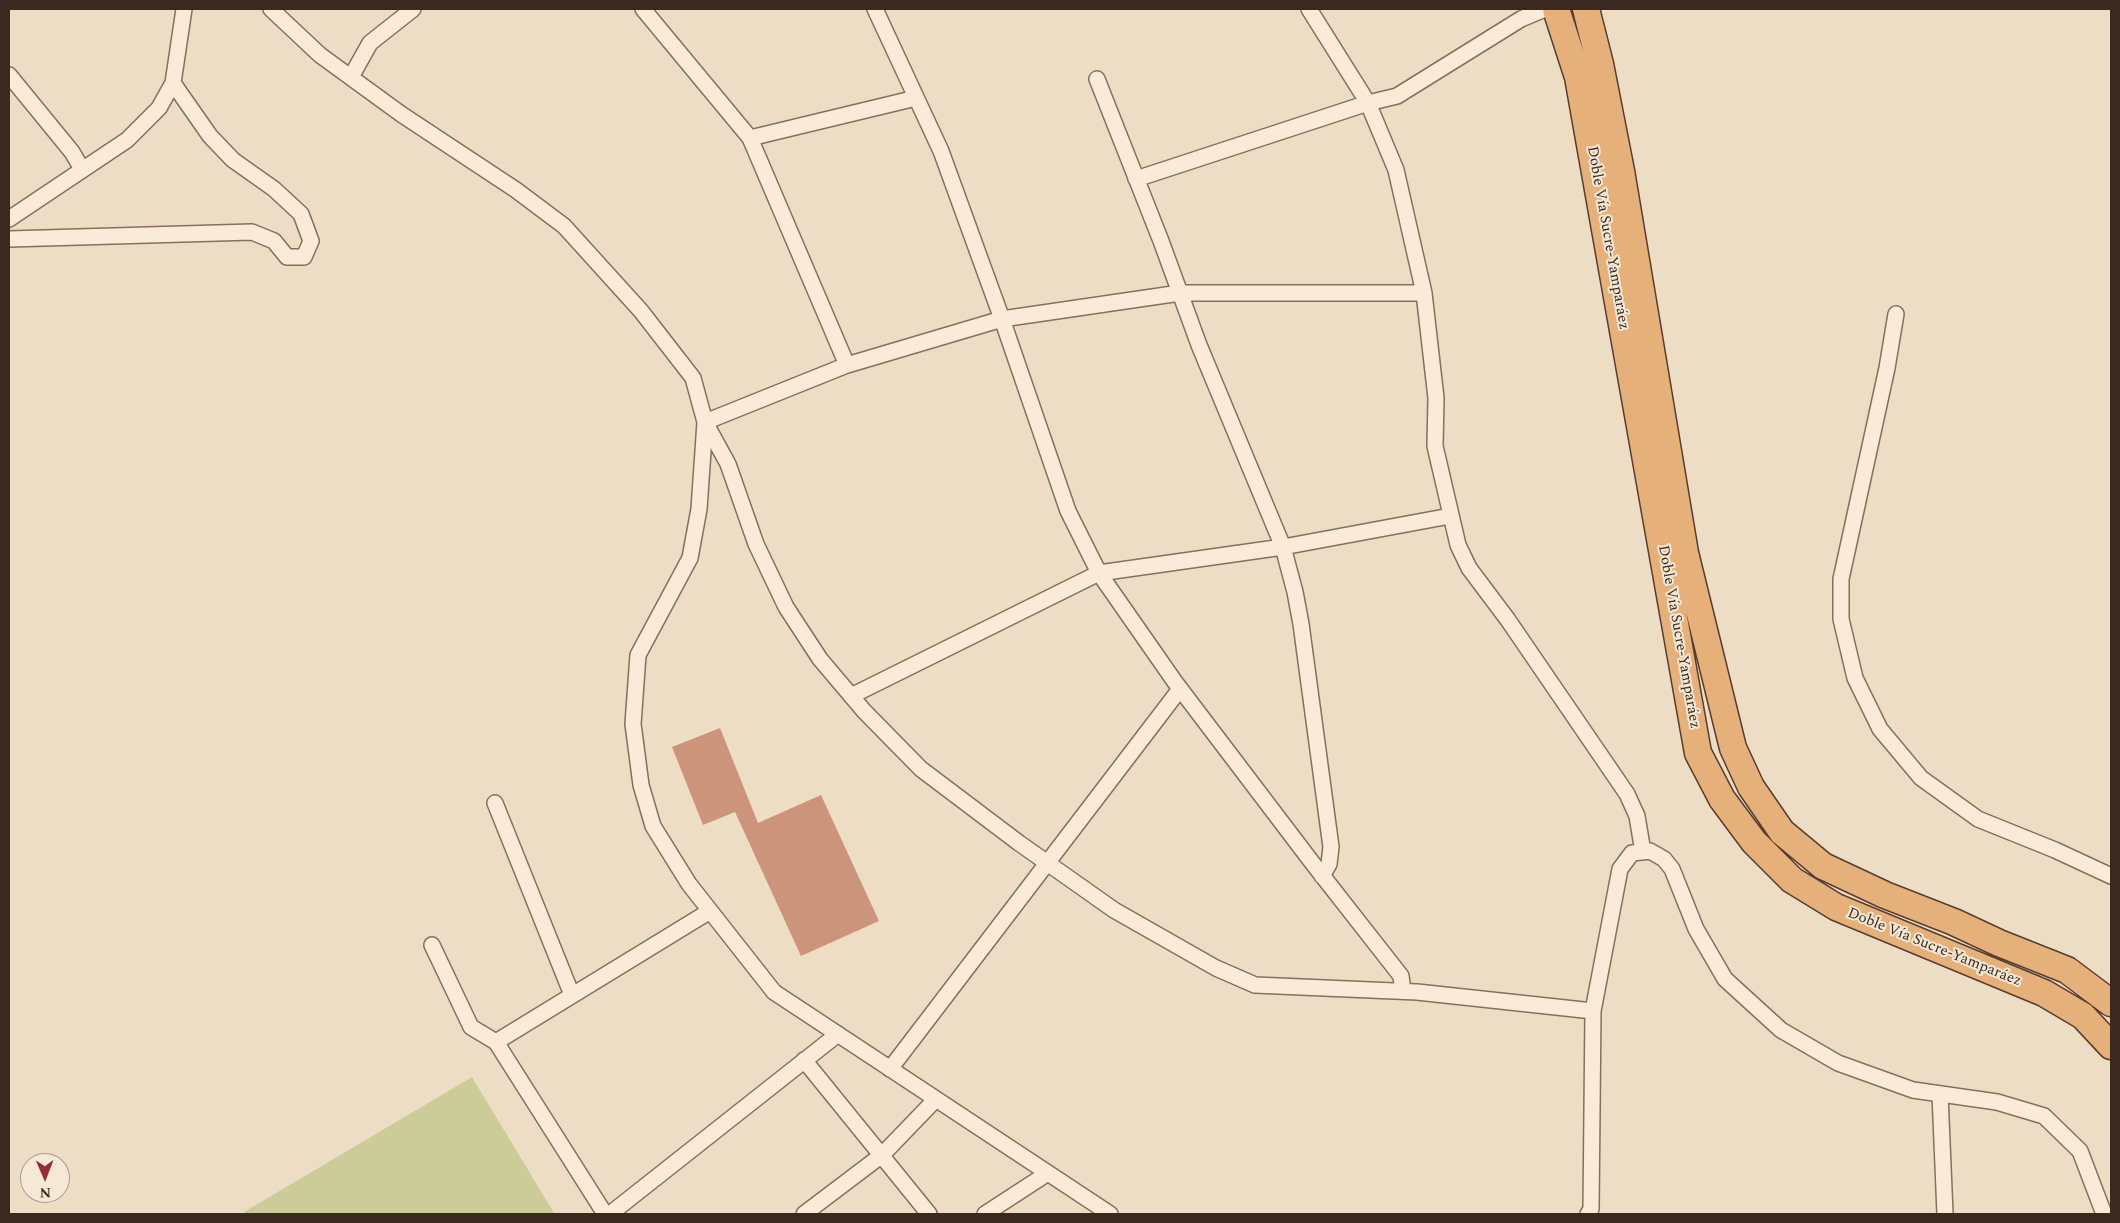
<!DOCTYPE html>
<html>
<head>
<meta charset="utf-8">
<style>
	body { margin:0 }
	#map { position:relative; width:2120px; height:1223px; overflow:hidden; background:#eeddc5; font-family:Spectral,serif }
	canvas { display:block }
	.frame { position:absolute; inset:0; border:10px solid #39291f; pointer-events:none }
	.north { position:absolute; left:20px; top:1153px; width:50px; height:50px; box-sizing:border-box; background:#f5e8d5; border:1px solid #aa9c8c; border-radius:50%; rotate:179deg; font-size:14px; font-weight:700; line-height:20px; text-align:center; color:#39291f }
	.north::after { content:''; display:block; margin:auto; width:18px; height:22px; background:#972c39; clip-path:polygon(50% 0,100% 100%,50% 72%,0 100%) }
</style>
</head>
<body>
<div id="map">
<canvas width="2120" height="1223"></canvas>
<div class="frame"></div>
<div class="north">N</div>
</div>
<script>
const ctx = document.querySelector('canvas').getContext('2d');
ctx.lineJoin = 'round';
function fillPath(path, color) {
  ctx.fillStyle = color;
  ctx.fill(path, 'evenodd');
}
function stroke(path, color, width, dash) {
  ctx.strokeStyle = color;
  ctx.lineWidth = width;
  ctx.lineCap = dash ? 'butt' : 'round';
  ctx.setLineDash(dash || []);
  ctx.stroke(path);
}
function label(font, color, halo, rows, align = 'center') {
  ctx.font = font + ' Spectral,serif';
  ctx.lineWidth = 4;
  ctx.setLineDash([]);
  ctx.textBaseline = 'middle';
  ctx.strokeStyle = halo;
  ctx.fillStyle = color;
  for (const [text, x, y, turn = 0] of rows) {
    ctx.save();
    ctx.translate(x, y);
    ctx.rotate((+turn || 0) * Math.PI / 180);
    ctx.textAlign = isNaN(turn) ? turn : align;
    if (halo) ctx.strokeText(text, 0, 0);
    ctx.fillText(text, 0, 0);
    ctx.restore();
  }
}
fillPath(new Path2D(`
	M472 1077 554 1213 245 1214 244 1212Z`), '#cc9');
fillPath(new Path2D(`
	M720 728 758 823 821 795 879 921 801 956 735 812 703 825 672 747Z`), '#cc947b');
const minor = new Path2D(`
	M271 9 320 55 401 114 516 190 564 226 641 311 693 378 705 422 699 509 690 558 638 655 633 724 641 785 653 826 689 884 774 992 1110 1214
	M643 9 750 138 847 365
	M875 9 941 151 1002 319 1068 511 1099 573 1175 682 1314 865 1401 976 1403 991
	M1309 9 1368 103 1396 170 1424 293 1436 398 1435 446 1458 545 1469 568 1508 620 1627 794 1637 816 1643 852
	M9 75 72 152 82 169
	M351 77 370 43 413 9
	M1097 79 1161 241 1199 345 1283 547 1295 592 1301 624 1331 847 1329 864 1322 876
	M750 138 916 98
	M1136 179 1368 103 1397 96 1521 19 1545 9
	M9 219 127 140 159 108 173 83 184 9
	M9 239 252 232 274 241 287 257H304L311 241 301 214 274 189 233 160 210 136 173 83
	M1424 293H1180L1002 319 847 365 705 422 728 464 756 544 786 607 820 659 864 711 921 769 1019 843 1114 910 1216 968 1255 985 1417 992 1593 1011
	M1896 314 1887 368 1841 579V619L1855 678 1880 729 1921 778 1978 819 2055 850 2111 876
	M851 696 1099 573 1283 547 1450 516
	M495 803 572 995
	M432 945 471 1027 496 1042 605 1214
	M496 1042 710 911
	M804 1060 929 1214
	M890 1069 1180 689
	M1940 1094 1945 1214
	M610 1214 838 1034
	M804 1214 882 1155 936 1099
	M985 1214 1048 1173
	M1588 1214 1591 1209 1593 1011 1620 869 1632 853 1650 851 1664 859 1672 869 1696 929 1725 979 1781 1030 1838 1063 1913 1090 1997 1102 2044 1116 2080 1151 2104 1214`);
const trunk = new Path2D(`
	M1556 9 1578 77 1698 753 1722 799 1754 842 1792 880 1836 907 2044 993 2083 1016 2111 1046
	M1586 9 1600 64 1621 171 1685 553 1733 748 1751 787 1782 832 1823 866 1885 895 1954 922 1999 943 2067 970 2111 1003`);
stroke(minor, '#896e5b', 18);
stroke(trunk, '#573d2f', 29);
stroke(minor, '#f9ebd8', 15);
stroke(trunk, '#e6b07a', 26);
label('15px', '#39291f', '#f5e8d5', [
	["Doble Vía Sucre-Yamparáez",1607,238,80],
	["Doble Vía Sucre-Yamparáez",1678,637,80],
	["Doble Vía Sucre-Yamparáez",1934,948,22]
]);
</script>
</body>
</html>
